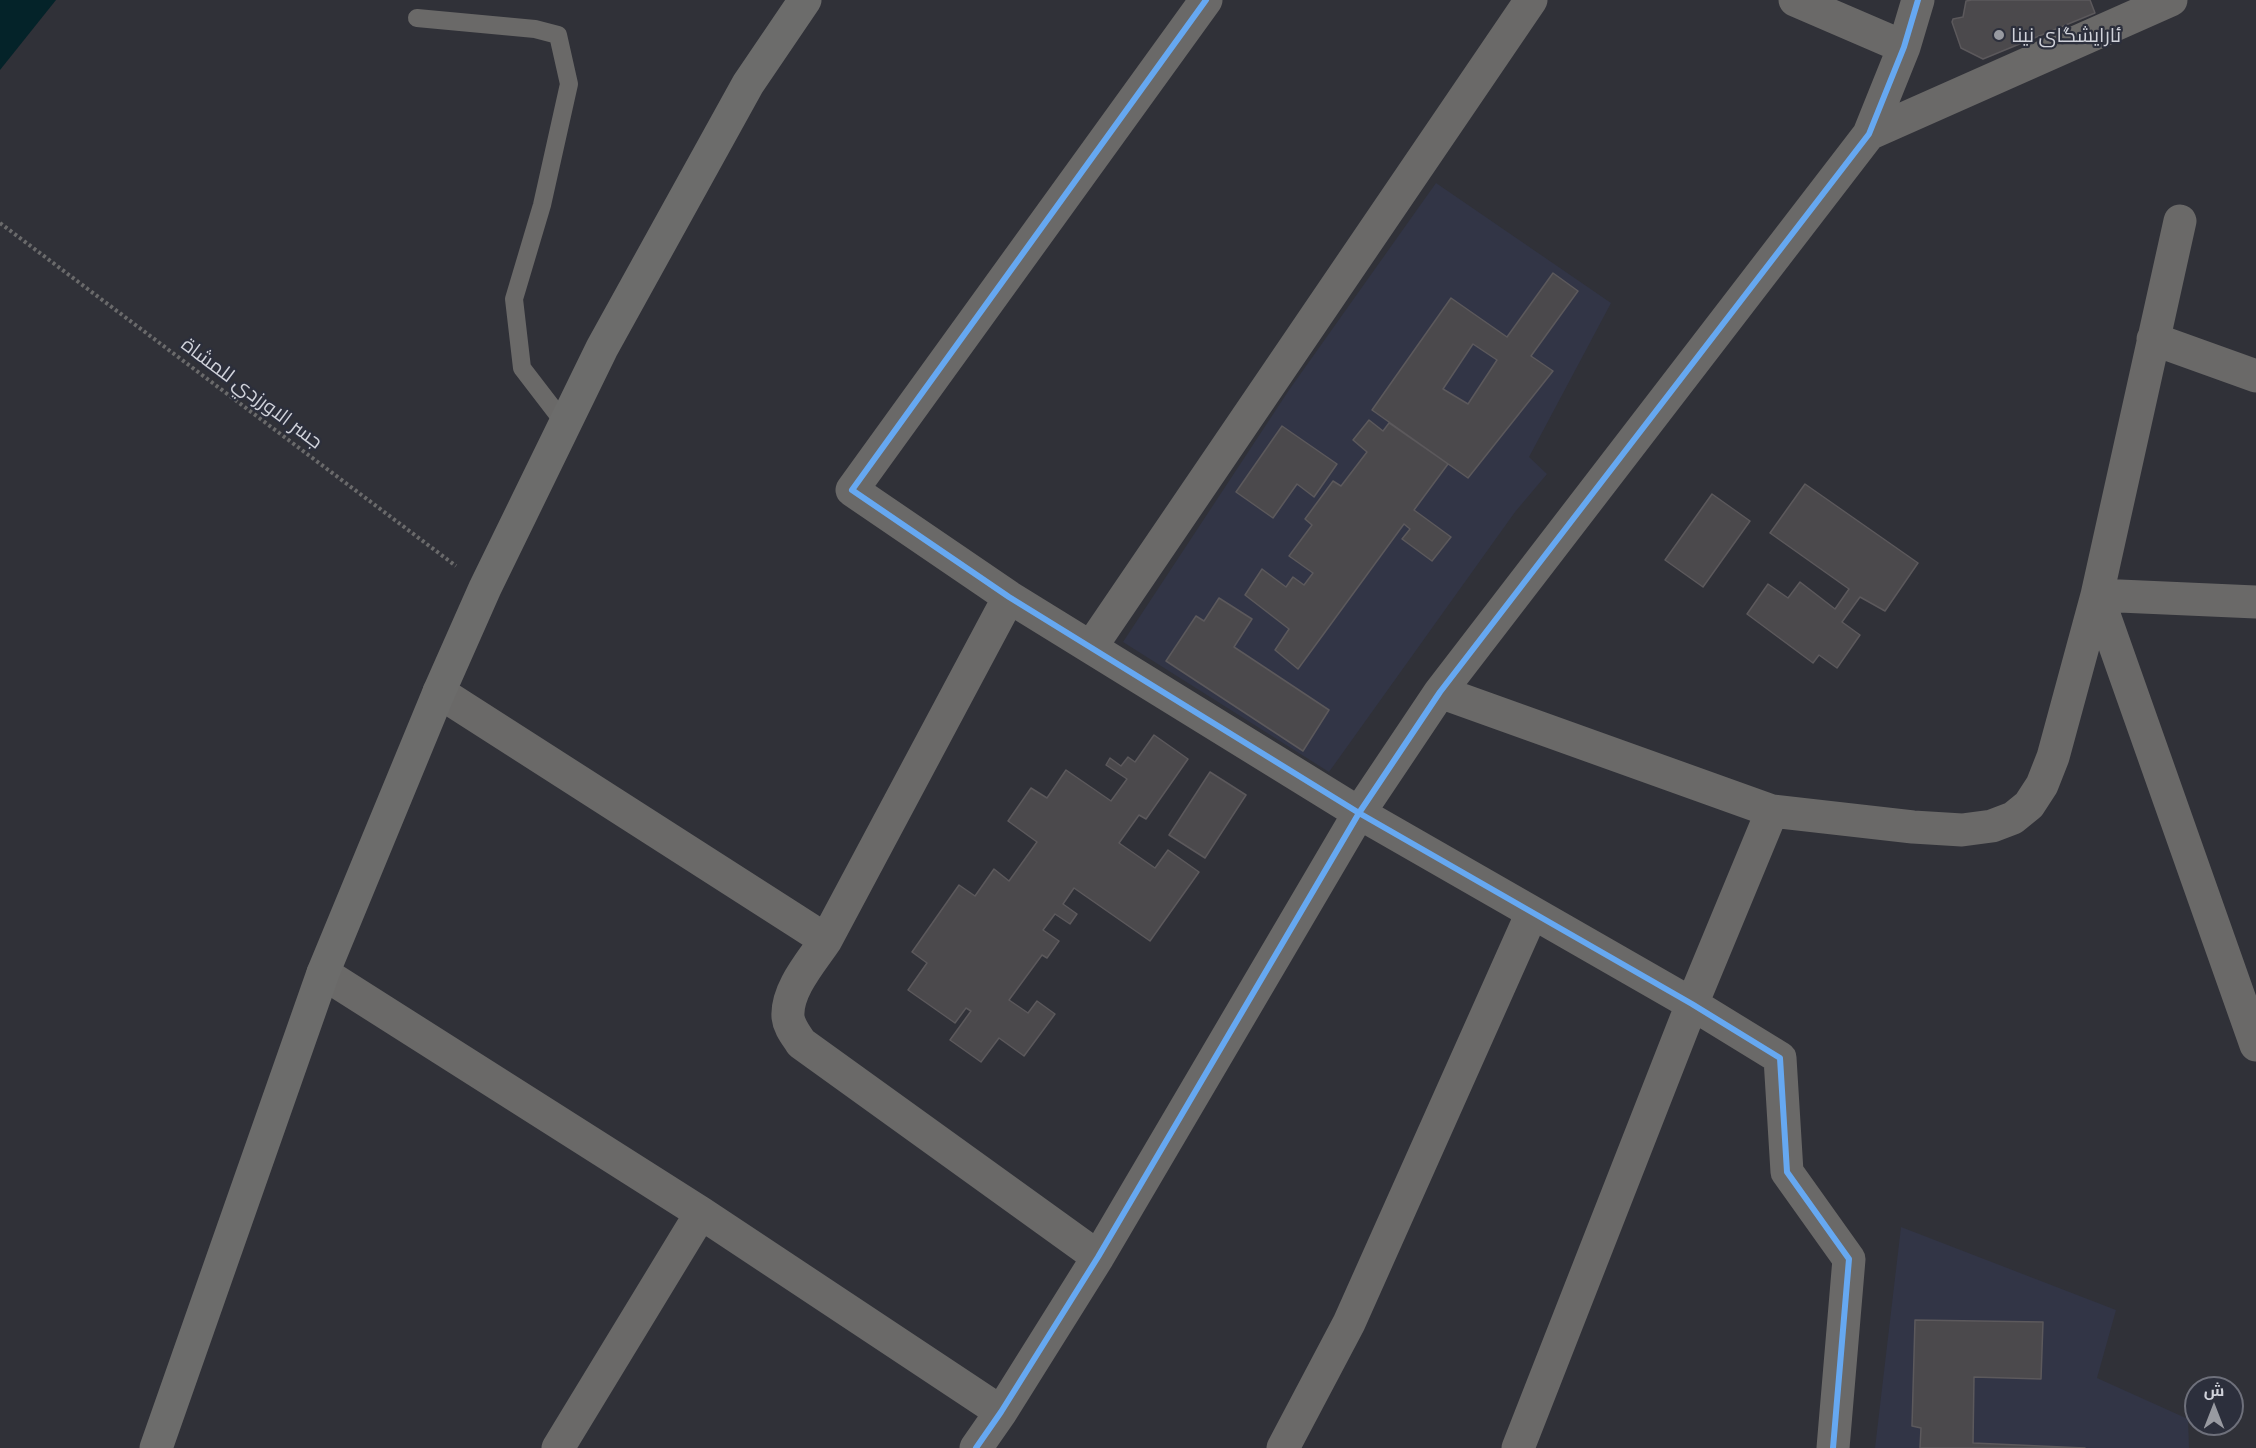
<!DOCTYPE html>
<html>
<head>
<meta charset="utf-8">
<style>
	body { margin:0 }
	#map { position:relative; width:2256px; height:1448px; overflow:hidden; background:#303138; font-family:Ubuntu,Cairo,sans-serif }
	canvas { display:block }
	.north { position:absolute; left:2184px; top:1376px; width:60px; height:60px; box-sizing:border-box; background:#2c2f3c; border:2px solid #6e707b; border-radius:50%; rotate:0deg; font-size:16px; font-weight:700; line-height:24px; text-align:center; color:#d0d2da }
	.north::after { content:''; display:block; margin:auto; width:21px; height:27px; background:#989aa1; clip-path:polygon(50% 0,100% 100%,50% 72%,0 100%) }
</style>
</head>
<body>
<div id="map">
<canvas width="2256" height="1448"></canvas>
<div class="north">ش</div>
</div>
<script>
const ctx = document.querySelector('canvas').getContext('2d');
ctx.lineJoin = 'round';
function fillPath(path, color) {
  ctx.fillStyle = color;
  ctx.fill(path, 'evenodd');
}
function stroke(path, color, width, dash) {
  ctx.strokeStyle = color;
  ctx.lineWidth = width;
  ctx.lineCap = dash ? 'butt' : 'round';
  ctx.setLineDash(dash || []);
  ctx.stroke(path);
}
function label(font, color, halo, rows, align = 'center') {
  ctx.font = font + ' Ubuntu,Cairo,sans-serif';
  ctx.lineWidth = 4.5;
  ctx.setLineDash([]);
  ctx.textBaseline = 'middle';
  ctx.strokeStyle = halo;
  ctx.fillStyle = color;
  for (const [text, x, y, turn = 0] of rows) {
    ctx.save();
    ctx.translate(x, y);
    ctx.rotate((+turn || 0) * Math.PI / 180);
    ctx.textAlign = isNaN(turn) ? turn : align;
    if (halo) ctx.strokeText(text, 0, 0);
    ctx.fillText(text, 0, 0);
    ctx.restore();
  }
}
fillPath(new Path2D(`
	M1436 183 1611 303 1529 457 1547 474 1515 512 1329 772 1123 642 1289 390Z
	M1901 1227 2116 1310 2097 1378 2188 1419 2189 1448H1875Z`), '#323546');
fillPath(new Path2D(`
	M0 0H56L0 70Z`), '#042329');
const building = new Path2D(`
	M1972 0H2090L2095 13 1983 59 1961 48 1952 22 1953 19 1963 17 1966 1Z
	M1553 273 1578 291 1531 356 1553 371 1468 478 1372 410 1451 298 1507 337ZM1473 344 1497 360 1468 404 1443 389Z
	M1369 420 1383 431 1389 423 1448 464 1414 510 1451 537 1432 561 1402 539 1410 529 1404 524 1298 669 1275 650 1289 629 1245 595 1262 569 1286 587 1293 577 1304 585 1313 573 1289 556 1312 525 1305 519 1333 481 1341 486 1367 452 1353 440Z
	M1282 426 1337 464 1314 497 1297 484 1273 518 1236 492Z
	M1805 484 1918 563 1885 611 1860 597 1842 622 1860 635 1837 668 1819 655 1813 663 1747 614 1768 584 1788 598 1800 582 1835 609 1849 589 1770 533Z
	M1712 494 1750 521 1703 587 1665 560Z
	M1219 598 1252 619 1234 647 1329 710 1303 751 1166 661 1196 616 1204 621Z
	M1154 735 1188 759 1146 819 1139 815 1119 843 1155 868 1168 850 1199 872 1150 941 1074 888 1063 904 1077 914 1070 924 1055 914 1043 930 1059 941 1047 958 1042 955 1009 1000 1028 1013 1037 1001 1055 1014 1024 1056 999 1038 981 1062 950 1040 971 1011 966 1008 955 1023 908 990 927 963 912 952 959 885 975 896 994 869 1009 881 1037 842 1008 821 1031 788 1047 798 1066 770 1111 801 1127 779 1106 765 1110 758 1121 766 1128 757 1135 762Z
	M1210 772 1246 795 1205 858 1169 835Z
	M1915 1320 2043 1322 2041 1379 1974 1377 1973 1443 2085 1448H1920L1921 1428 1912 1426Z`);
fillPath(building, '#4b494c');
stroke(building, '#5c595c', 1.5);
stroke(new Path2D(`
	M0 223 456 566`), '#6a6a6b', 4, [3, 3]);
stroke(new Path2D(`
	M417 18 535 29 558 35 569 84 542 205 514 299 522 368 565 424`), '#6a6968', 18);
stroke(new Path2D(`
	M1206 0 852 490 1009 597 1359 813 1692 1004 1780 1058 1787 1172 1849 1259 1833 1448
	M1795 0 1904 47
	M1869 134 2171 0
	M2153 339 2256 376
	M1009 597 826 940C812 961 786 990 788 1017 789 1027 796 1035 801 1043L1098 1257
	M2256 602 2097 595 2256 1045
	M1091 647 1531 0
	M439 692 826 940
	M1440 692 1772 811 1913 827 1962 830 1992 826 2013 818 2029 805 2042 785 2053 757 2097 595 2180 221
	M323 973 701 1213 1001 1412
	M558 1448 701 1213
	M976 1448 1001 1412 1098 1257 1359 813 1440 692 1869 134 1904 47 1918 0
	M1283 1448 1349 1323 1532 913
	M1518 1448 1692 1004 1772 811`), '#6a6968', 33);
stroke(new Path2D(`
	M156 1448 323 973 439 692 485 588 602 348 748 84 805 0`), '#6c6c6b', 33);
stroke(new Path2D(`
	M1206 0 852 490 1009 597 1359 813 1692 1004 1780 1058 1787 1172 1849 1259 1833 1448
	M976 1448 1001 1412 1098 1257 1359 813 1440 692 1869 134 1904 47 1918 0`), '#66a8f1', 6);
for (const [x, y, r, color] of [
	[1999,35,6,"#989aa1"]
]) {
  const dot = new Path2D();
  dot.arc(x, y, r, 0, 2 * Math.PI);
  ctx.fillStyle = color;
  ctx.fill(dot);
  stroke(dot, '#2c2f3c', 2);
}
label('20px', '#d0d2da', '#2c2f3c', [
	["ئارایشگای نینا",2011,35]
], 'left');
label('20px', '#d0d2da', '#2c2f3c', [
	["جسر الاورزدي للمشاة",252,393,37]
]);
</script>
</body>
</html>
